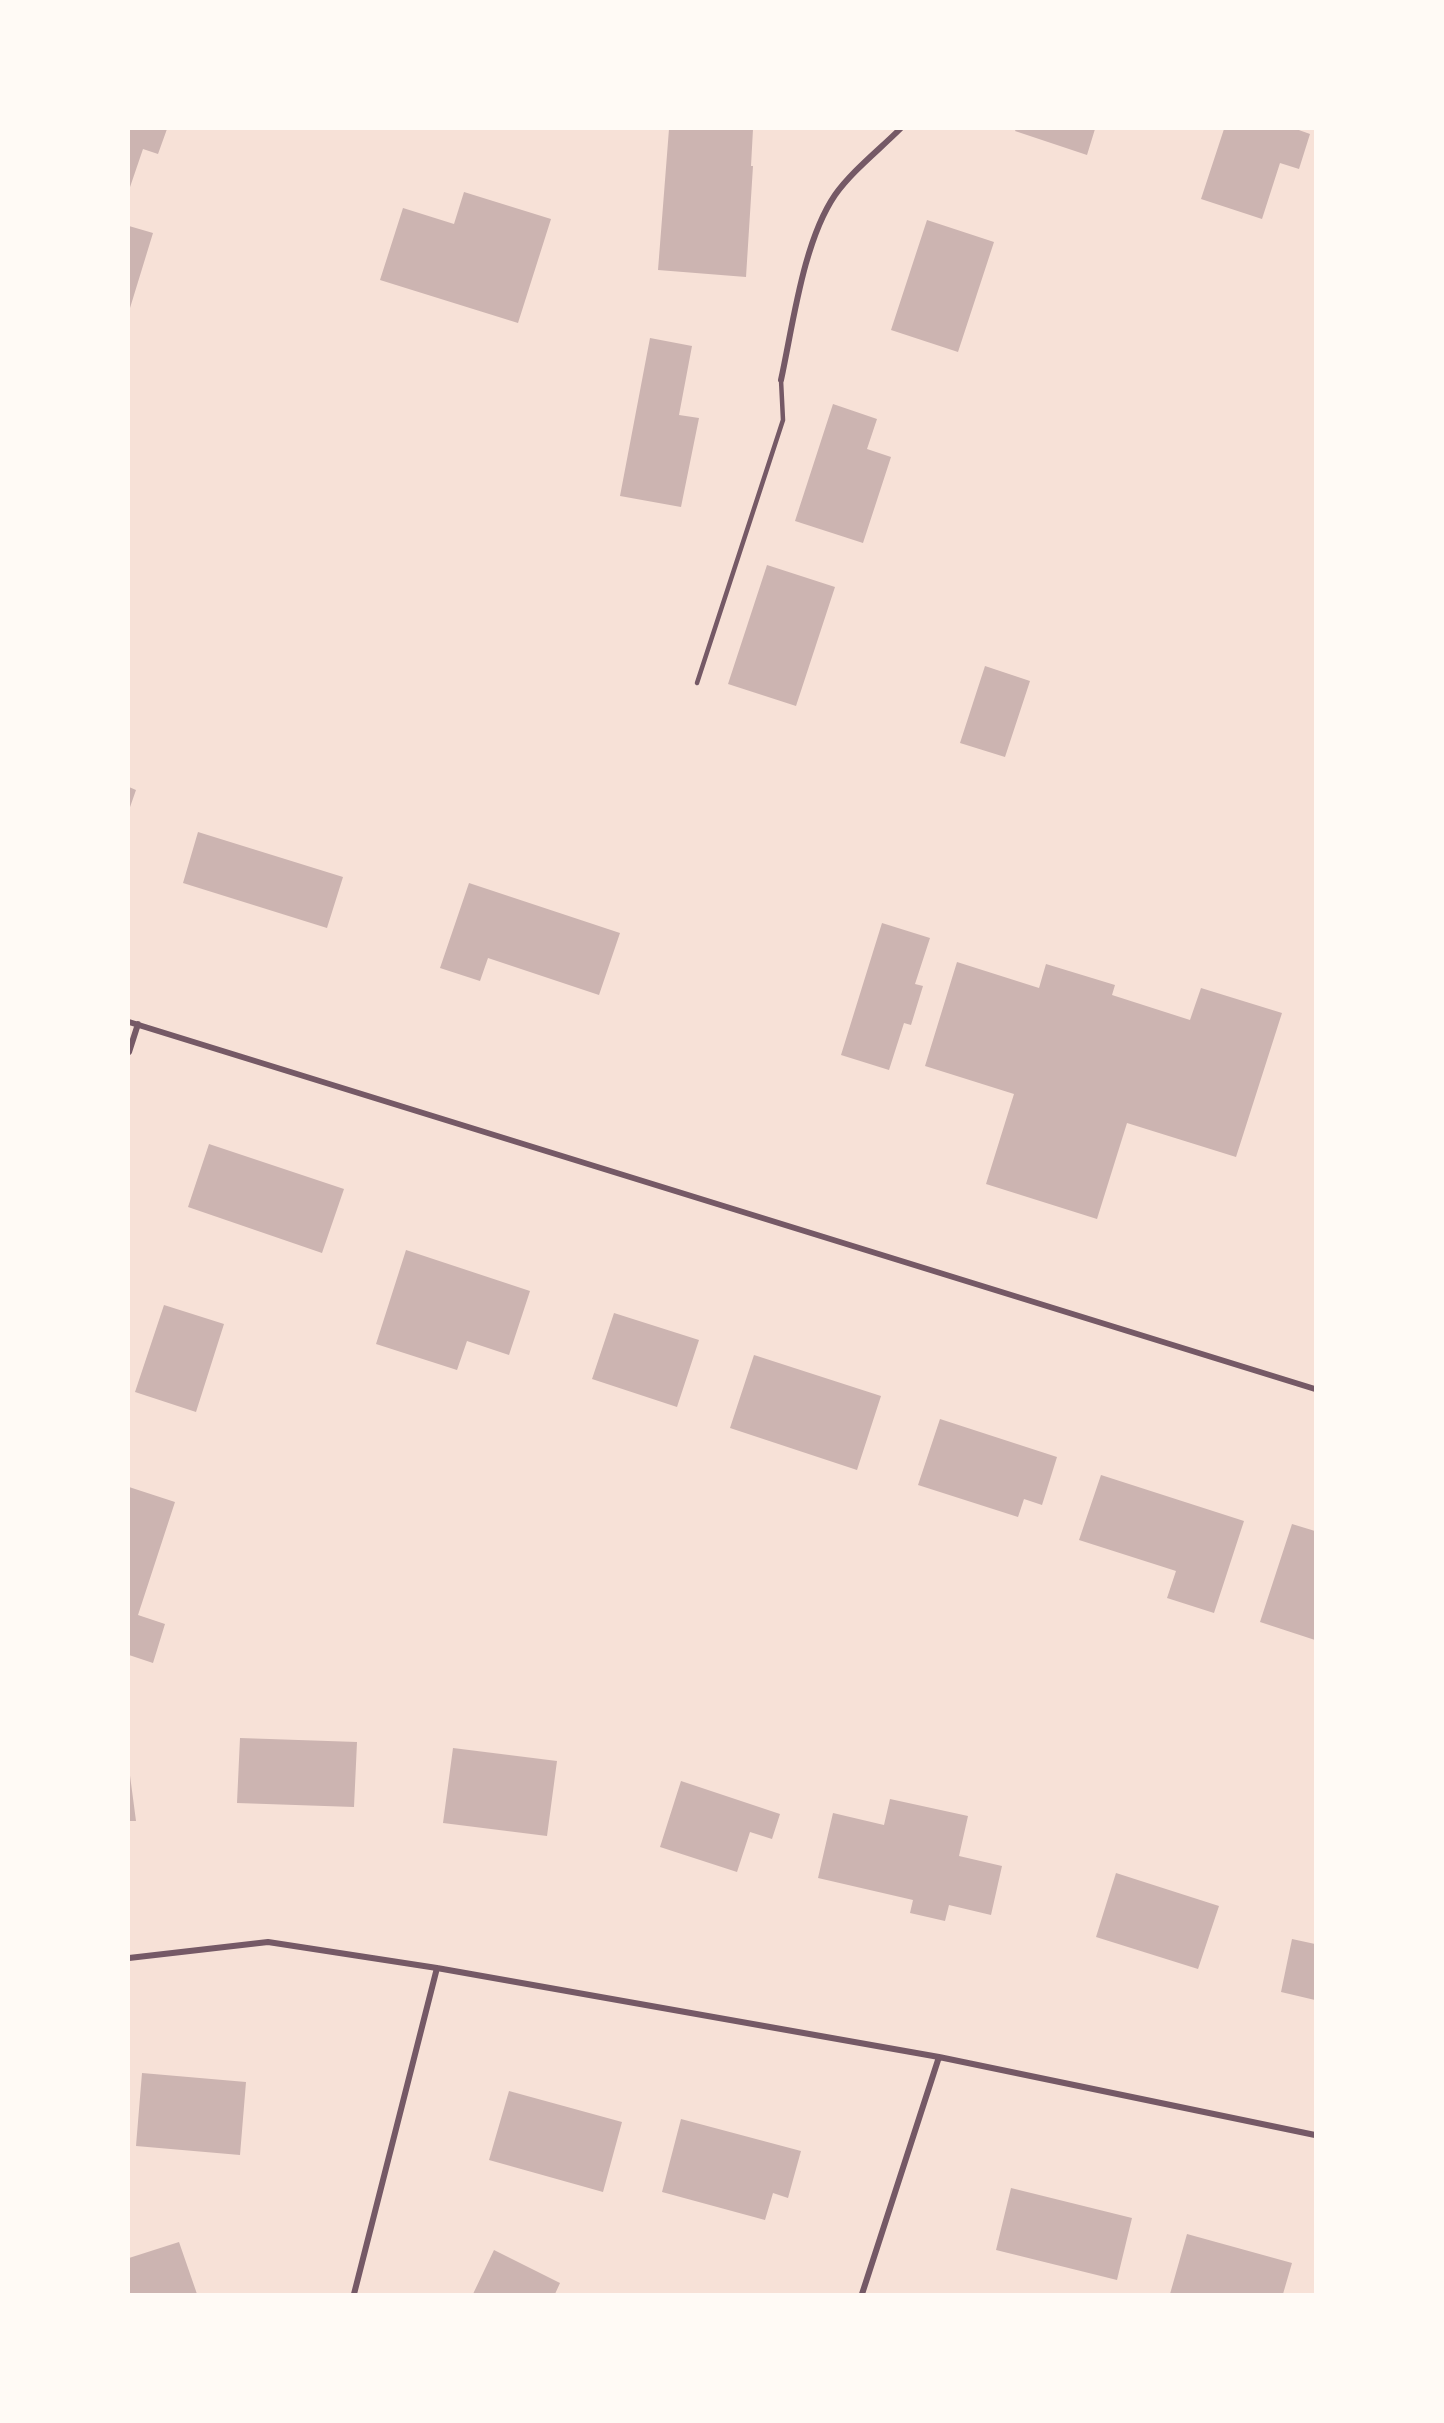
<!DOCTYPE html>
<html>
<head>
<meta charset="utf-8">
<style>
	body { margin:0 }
	#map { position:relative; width:1444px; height:2423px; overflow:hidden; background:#f7e1d7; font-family:"Open Sans",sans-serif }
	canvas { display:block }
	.frame { position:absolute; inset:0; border:130px solid #fffaf5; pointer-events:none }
</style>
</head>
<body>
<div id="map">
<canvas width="1444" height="2423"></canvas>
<div class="frame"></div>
</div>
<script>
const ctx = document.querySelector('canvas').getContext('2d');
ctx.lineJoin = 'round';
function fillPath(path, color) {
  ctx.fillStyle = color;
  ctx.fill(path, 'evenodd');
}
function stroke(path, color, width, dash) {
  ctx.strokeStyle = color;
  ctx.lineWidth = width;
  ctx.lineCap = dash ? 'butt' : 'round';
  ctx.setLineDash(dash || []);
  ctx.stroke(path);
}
fillPath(new Path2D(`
	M129 129H167L158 154 143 149 129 190Z
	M669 129H753L751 166H753L746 277 658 270Z
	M1016 129H1095L1087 155 1015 131Z
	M1224 129H1296L1310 134 1299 169 1280 163 1262 219 1201 199Z
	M464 192 551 219 518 323 380 280 403 208 454 224Z
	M927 220 994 242 958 352 891 330Z
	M129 226 153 233 130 308H129Z
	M650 338 692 346 679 415 699 418 681 507 620 496Z
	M833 404 877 419 867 449 891 457 863 543 795 521Z
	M767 565 835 587 796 706 728 684Z
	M985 666 1030 681 1005 757 960 743Z
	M129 787 136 790 129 810Z
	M198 832 343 877 327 928 183 883Z
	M469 883 620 933 599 995 488 958 480 981 440 968Z
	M882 923 930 938 915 984 923 986 911 1025 904 1023 889 1070 841 1055Z
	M957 962 1039 988 1046 964 1115 985 1112 995 1190 1020 1201 988 1282 1013 1236 1157 1127 1123 1097 1219 986 1184 1014 1094 925 1066Z
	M209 1144 344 1189 322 1253 188 1207Z
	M406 1250 530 1291 509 1355 467 1341 457 1370 376 1344Z
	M164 1305 224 1324 196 1412 135 1392Z
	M614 1313 699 1340 677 1407 592 1379Z
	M754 1355 881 1396 857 1470 730 1428Z
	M940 1419 1057 1457 1042 1505 1024 1499 1018 1517 918 1485Z
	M1101 1475 1244 1521 1214 1613 1167 1598 1176 1571 1079 1540Z
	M129 1487 175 1502 138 1615 165 1624 153 1663 129 1655Z
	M1292 1524 1315 1531V1640L1260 1622Z
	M240 1738 357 1742 354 1807 237 1803Z
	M453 1748 557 1761 547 1836 443 1823Z
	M129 1768 136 1821H129Z
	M681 1781 780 1814 772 1839 750 1832 737 1872 660 1847Z
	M890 1799 968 1816 959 1856 1002 1866 991 1915 949 1905 945 1921 910 1913 913 1900 818 1878 833 1813 884 1825Z
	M1116 1873 1219 1906 1198 1969 1096 1937Z
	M1292 1939 1315 1944V2000L1281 1992Z
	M142 2073 246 2082 240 2155 136 2146Z
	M509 2091 622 2122 603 2192 489 2160Z
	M681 2119 801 2151 788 2198 773 2193 765 2220 662 2192Z
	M1011 2188 1132 2218 1117 2280 996 2250Z
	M1187 2234 1292 2263 1283 2294H1170Z
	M179 2242 197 2294H129V2258Z
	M494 2250 560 2283 555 2294H473Z`), '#ccb4b1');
stroke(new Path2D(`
	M697 683 783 420 781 380`), '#755966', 4.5);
stroke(new Path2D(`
	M781 380C793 325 803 242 835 195 852 171 879 150 900 129
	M129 1022 1315 1389
	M129 1052 138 1024
	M129 1958 268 1942 437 1968 939 2057 1315 2135
	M354 2294 437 1968
	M862 2294 939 2057`), '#755966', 6);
</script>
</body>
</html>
